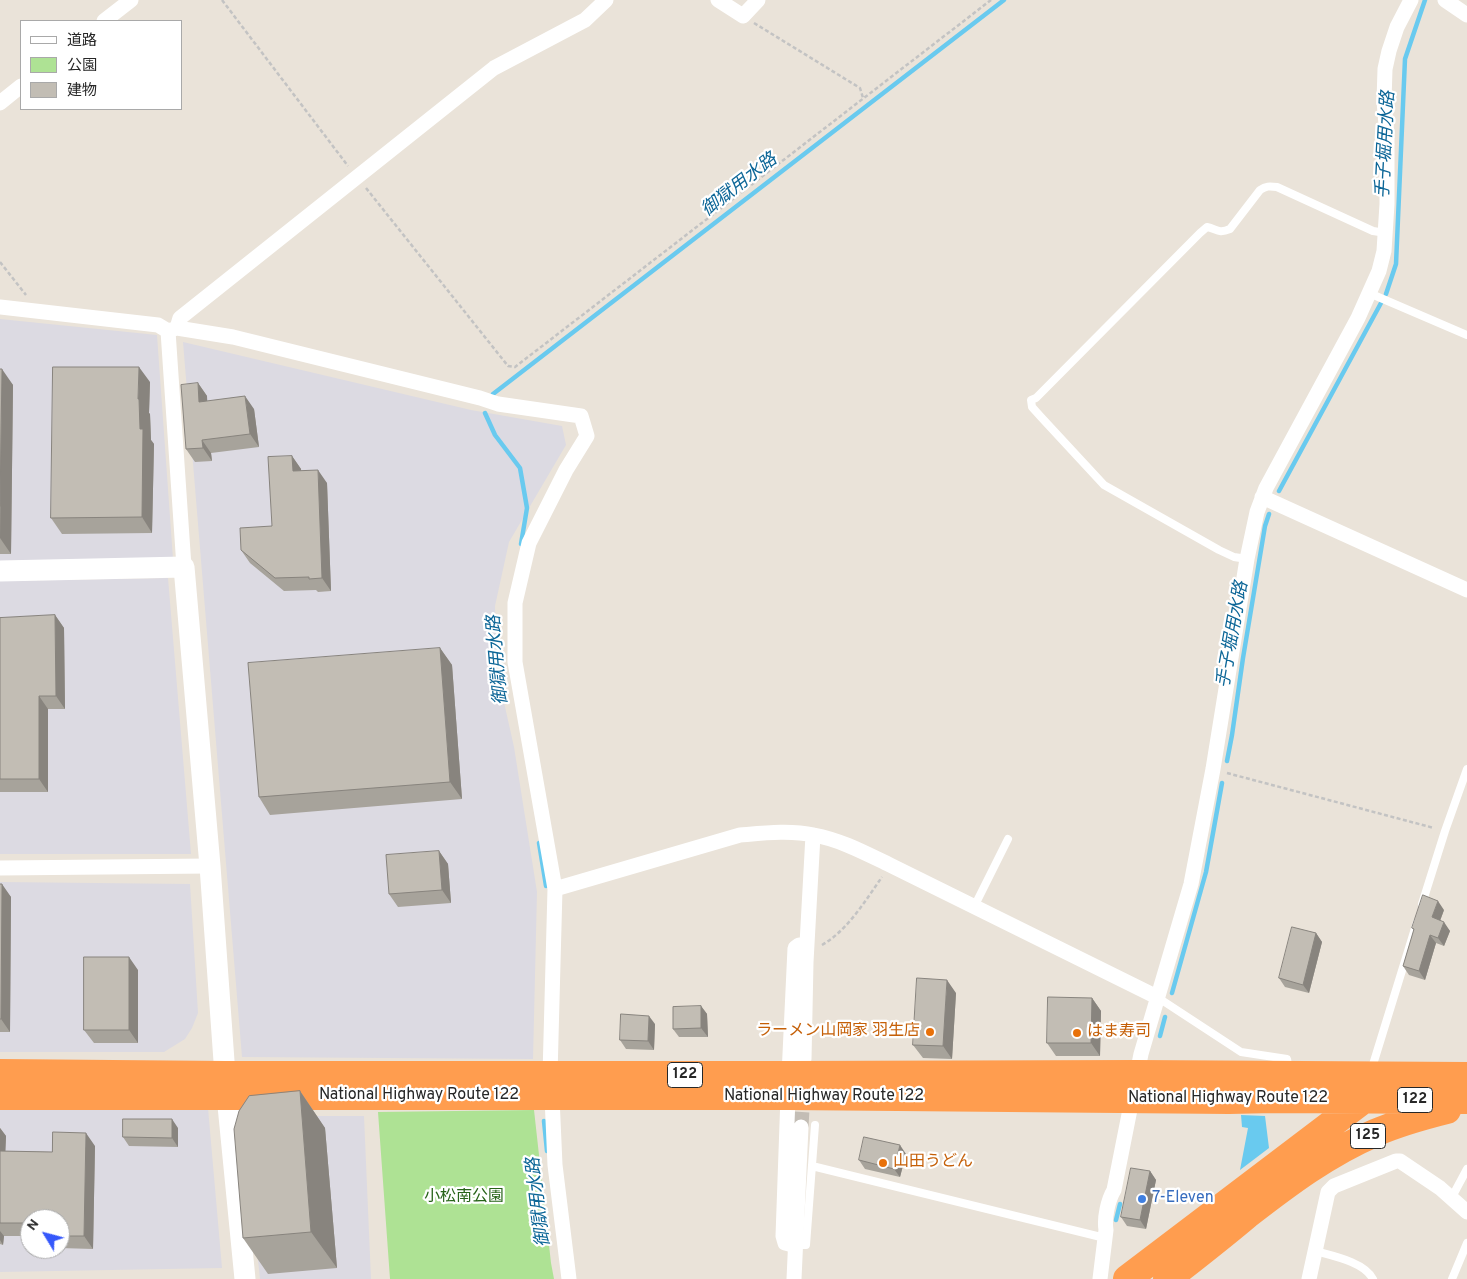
<!DOCTYPE html>
<html>
<head>
<meta charset="utf-8">
<style>
	body { margin:0 }
	#map { position:relative; width:1467px; height:1279px; overflow:hidden; background:#eae3d9; font-family:Overpass,"Noto Sans JP",sans-serif }
	canvas { display:block }
	.legend { position:absolute; left:20px; top:20px; width:162px; height:90px; box-sizing:border-box; background:#fff; border:1px solid #a9a9a9; margin:0; padding:6px 9px; list-style:none; font-size:15px; color:#272727 }
	.legend li { display:flex; align-items:center; gap:10px; height:25px }
	.legend b { width:25px; border:1px solid #a9a9a9 }
	.north { position:absolute; left:20px; top:1209px; width:50px; height:50px; box-sizing:border-box; background:#fff; border:1px solid #a9a9a9; border-radius:50%; rotate:307deg; font-size:14px; font-weight:700; line-height:20px; text-align:center; color:#272727 }
	.north::after { content:''; display:block; margin:auto; width:18px; height:22px; background:#3558fb; clip-path:polygon(50% 0,100% 100%,50% 72%,0 100%) }
</style>
</head>
<body>
<div id="map">
<canvas width="1467" height="1279"></canvas>
<ul class="legend">
<li><b style="height:6px;background:#fff"></b>道路</li>
<li><b style="height:14px;background:#aee294"></b>公園</li>
<li><b style="height:14px;background:#c2bdb4"></b>建物</li>
</ul>
<div class="north">N</div>
</div>
<script>
const ctx = document.querySelector('canvas').getContext('2d');
ctx.lineJoin = 'round';
function fillPath(path, color) {
  ctx.fillStyle = color;
  ctx.fill(path, 'evenodd');
}
function stroke(path, color, width, dash) {
  ctx.strokeStyle = color;
  ctx.lineWidth = width;
  ctx.lineCap = dash ? 'butt' : 'round';
  ctx.setLineDash(dash || []);
  ctx.stroke(path);
}
function label(font, color, halo, rows, align = 'center') {
  ctx.font = font + ' Overpass,"Noto Sans JP",sans-serif';
  ctx.lineWidth = 4.5;
  ctx.setLineDash([]);
  ctx.textBaseline = 'middle';
  ctx.strokeStyle = halo;
  ctx.fillStyle = color;
  for (const [text, x, y, turn = 0] of rows) {
    ctx.save();
    ctx.translate(x, y);
    ctx.rotate((+turn || 0) * Math.PI / 180);
    ctx.textAlign = isNaN(turn) ? turn : align;
    if (halo) ctx.strokeText(text, 0, 0);
    ctx.fillText(text, 0, 0);
    ctx.restore();
  }
}
fillPath(new Path2D(`
	M0 319 157 335 173 559 0 561Z
	M183 342 471 410 562 426 566 445 509 542 495 606 497 671 514 747 537 892 533 1059 242 1057Z
	M168 578 191 854H0V581Z
	M0 882 190 884 198 1013 192 1028 185 1039 164 1052H0Z
	M208 1108 222 1268 0 1272V1109ZM30 1219H60V1249H30Z
	M243 1116H364L371 1279H260Z`), '#dcdae2');
fillPath(new Path2D(`
	M534 1110 551 1263 554 1279H390L378 1112Z`), '#aee294');
fillPath(new Path2D(`
	M1241 1115 1265 1116 1269 1148 1240 1170 1248 1128 1242 1127Z`), '#69caef');
stroke(new Path2D(`
	M1386 294 1396 264 1405 59 1425 0
	M493 394 1004 0
	M485 413 495 435 520 468 527 508 521 544
	M1279 491 1381 303
	M1227 761 1232 735 1243 658 1265 526 1269 514
	M539 843 546 886
	M1172 993 1206 872 1222 783
	M1160 1036 1165 1017
	M544 1121 547 1151
	M1116 1220 1120 1204`), '#69caef', 4.5);
stroke(new Path2D(`
	M801 1127 803 1091`), '#c3bdb5', 15, [15, 8]);
stroke(new Path2D(`
	M222 0 348 166
	M754 23 860 88 863 98
	M366 188 508 366 515 367 991 0
	M0 262 26 295
	M1227 773 1434 828
	M822 945C848 930 865 901 882 877`), '#c3c3c3', 2.5, [4, 2.5]);
stroke(new Path2D(`
	M1369 293 1467 335
	M1247 559 1234 557 1219 550 1104 485 1041 417 1032 407 1031 400 1036 398 1200 233 1207 227C1217 229 1218 234 1230 229L1260 190C1266 186 1269 186 1277 187L1373 231 1386 233
	M1422 904 1445 831 1467 769
	M974 907 1008 839
	M1157 997 1241 1052 1287 1059 1289 1070
	M1371 1071 1417 922
	M812 1166 1105 1238
	M1452 1197 1467 1169
	M795 1245H806L815 1125
	M1315 1251C1333 1256 1364 1262 1373 1279
	M1452 1279 1467 1243`), '#fff', 8);
stroke(new Path2D(`
	M718 0 743 16 758 0
	M1445 0 1467 15
	M104 21 131 0
	M0 103 21 86
	M0 307 158 325 168 331 184 567
	M177 328 180 318 494 68 585 20 606 0
	M168 331 177 328 233 337 480 398 498 404 581 416 587 436 566 470 529 543 515 603V662L555 889
	M1262 497 1467 590
	M0 868 210 866
	M804 1059 806 962 813 835
	M550 1075 555 889 740 835C764 833 790 830 814 835 841 840 865 853 890 865L1157 997
	M789 1075 795 948 799 945H807
	M788 1096 783 1236 785 1243 789 1244 795 1245
	M552 1097 555 1165 569 1279
	M794 1279 801 1127
	M1100 1279 1106 1230C1104 1218 1108 1200 1114 1190L1141 1054 1191 884 1213 769 1247 559 1257 512 1266 488 1358 318 1379 271 1384 251 1387 204V137L1384 101 1385 69 1389 51 1397 27 1411 0
	M1309 1279 1328 1192 1334 1186 1396 1161H1400L1440 1188 1467 1212`), '#fff', 15);
stroke(new Path2D(`
	M0 571 184 567 210 866 225 1075 245 1279`), '#fff', 21);
stroke(new Path2D(`
	M0 1073 225 1075H789L1136 1074 1467 1076
	M0 1096H788L1229 1100 1274 1099 1467 1100
	M1127 1279 1367 1097
	M1167 1279C1194 1258 1221 1237 1247 1215 1287 1184 1328 1153 1375 1133 1398 1123 1423 1116 1447 1110`), '#ff9d4f', 28);
fillPath(new Path2D(`
	M0 369 13 385 11 554H0Z
	M150 382 149 413 150 414 151 440 154 444 152 533 62 534 51 518Z
	M198 383 207 396V401L254 409 259 447 211 453 212 461 195 462 186 449Z
	M292 456 301 469V471L327 483 331 591 318 592 316 590 284 591 250 563 241 550 272 526Z
	M55 615 64 628 65 709H48V792H0V618Z
	M440 648 452 665 462 799 270 815 259 797Z
	M439 851 448 864 451 903 398 907 389 894Z
	M0 884 11 897 10 1032H0Z
	M1444 910 1440 921 1450 931 1444 946 1436 943 1425 980 1409 975 1403 966 1414 930 1412 928Z
	M1316 933 1322 942 1309 993 1285 987 1279 978Z
	M138 970V1043H94L84 1030Z
	M956 993 952 1059 923 1058 913 1045Z
	M1092 998 1101 1011 1100 1056H1056L1047 1043Z
	M701 1006 707 1014 708 1037H679L673 1029Z
	M655 1024 654 1050 626 1049 620 1040Z
	M300 1091 325 1128 337 1268 268 1274 243 1238Z
	M0 1128 6 1136 5 1151 52 1152 95 1146 93 1249 60 1248V1219H30V1236H4L3 1245 0 1244Z
	M178 1128V1147L129 1146 123 1137Z
	M906 1154 900 1177 865 1169 859 1160Z
	M1150 1171 1156 1180 1146 1229 1127 1226 1121 1217Z`), '#a7a39b');
fillPath(new Path2D(`
	M139 367 150 382 149 413 150 414 151 440 154 444 152 533 142 517 140 429 138 399Z
	M2 369 13 385 11 554 0 538Z
	M198 383 207 396 208 415 199 402Z
	M245 396 254 409 259 447 250 434Z
	M202 440 211 453 212 461 203 448Z
	M292 456 301 469 302 484 293 471Z
	M318 470 327 483 331 591 322 578Z
	M55 615 64 628 65 709 56 696Z
	M440 648 452 665 462 799 450 782Z
	M39 696 48 709V792L39 779Z
	M439 851 448 864 451 903 442 890Z
	M2 884 11 897 10 1032 1 1019Z
	M1438 901 1444 910 1438 926 1432 917Z
	M1444 922 1450 931 1444 946 1438 938Z
	M1316 933 1322 942 1309 993 1303 985Z
	M1430 935 1436 943 1425 980 1419 971Z
	M129 957 138 970V1043L129 1030Z
	M947 980 956 993 952 1059 943 1046Z
	M1092 998 1101 1011 1100 1056 1091 1043Z
	M701 1006 707 1014 708 1037 701 1028Z
	M649 1016 655 1024 654 1050 648 1041Z
	M300 1091 325 1128 337 1268 311 1232Z
	M172 1119 178 1128V1147L172 1138Z
	M0 1128 6 1136 5 1164 0 1157Z
	M86 1133 95 1146 93 1249 84 1236Z
	M900 1145 906 1154 900 1177 894 1169Z
	M1150 1171 1156 1180 1146 1229 1140 1220Z
	M0 1231 4 1236 3 1245 0 1240Z`), '#88847e');
const building = new Path2D(`
	M53 367H139L138 399H139L140 429H143L142 517 51 518Z
	M0 369H2L0 506Z
	M198 383 199 402 245 396 250 434 202 440 203 448 186 449 181 385Z
	M292 456 293 471 318 470 322 578 309 579V577L275 578 241 550 240 528 272 526 268 457Z
	M55 615 56 696H39V779H0V618Z
	M440 648 450 782 259 797 248 663Z
	M439 851 442 890 389 894 386 855Z
	M0 884H2L1 1019H0Z
	M1423 895 1438 901 1432 917 1444 922 1438 938 1430 935 1419 971 1403 966 1414 929 1412 928Z
	M1292 927 1316 933 1303 985 1279 978Z
	M84 957H129V1030H84Z
	M917 978 947 980 943 1046 913 1045Z
	M1048 997 1092 998 1091 1043H1047Z
	M701 1006V1028L673 1029V1007Z
	M621 1014 649 1016 648 1041 620 1040Z
	M300 1091 311 1232 243 1238 234 1129 239 1111 249 1096Z
	M123 1119H172V1138L123 1137Z
	M53 1132 86 1133 84 1236H60V1219H30V1223H0V1151L52 1152Z
	M864 1137 900 1145 894 1169 859 1160Z
	M1131 1168 1150 1171 1140 1220 1121 1217Z`);
fillPath(building, '#c2bdb4');
stroke(building, '#88847e', 1);
for (const [x, y, r, color] of [
	[930,1032,5,"#e8710a"],
	[1077,1033,5,"#e8710a"],
	[883,1163,5,"#e8710a"],
	[1142,1199,5,"#3f7fe0"]
]) {
  const dot = new Path2D();
  dot.arc(x, y, r, 0, 2 * Math.PI);
  ctx.fillStyle = color;
  ctx.fill(dot);
  stroke(dot, '#fff', 2);
}
for (const [x, y, w] of [
	[685,1075,35],
	[1415,1100,35],
	[1368,1136,35]
]) {
  const box = new Path2D();
  box.roundRect(x - w / 2, y - 12.5, w, 25, 4);
  ctx.fillStyle = '#fff';
  ctx.fill(box);
  stroke(box, '#272727', 1);
}
label('bold 15px', '#272727', null, [
	["122",685,1075],
	["122",1415,1100],
	["125",1368,1136]
]);
label('16px', '#c56008', '#fff', [
	["ラーメン山岡家 羽生店",920,1032,"right"],
	["はま寿司",1087,1033],
	["山田うどん",893,1163]
], 'left');
label('16px', '#272727', '#fff', [
	["National Highway Route 122",419,1096],
	["National Highway Route 122",824,1097],
	["National Highway Route 122",1228,1099]
]);
label('16px', '#276418', '#fff', [
	["小松南公園",464,1198]
]);
label('16px', '#366cbe', '#fff', [
	["7-Eleven",1152,1199]
], 'left');
label('italic 18px', '#0c6697', '#fff', [
	["手子堀用水路",1387,145,-87],
	["御獄用水路",740,186,-38],
	["手子堀用水路",1234,635,-80],
	["御獄用水路",499,660,-95],
	["御獄用水路",540,1202,-97]
]);
</script>
</body>
</html>
